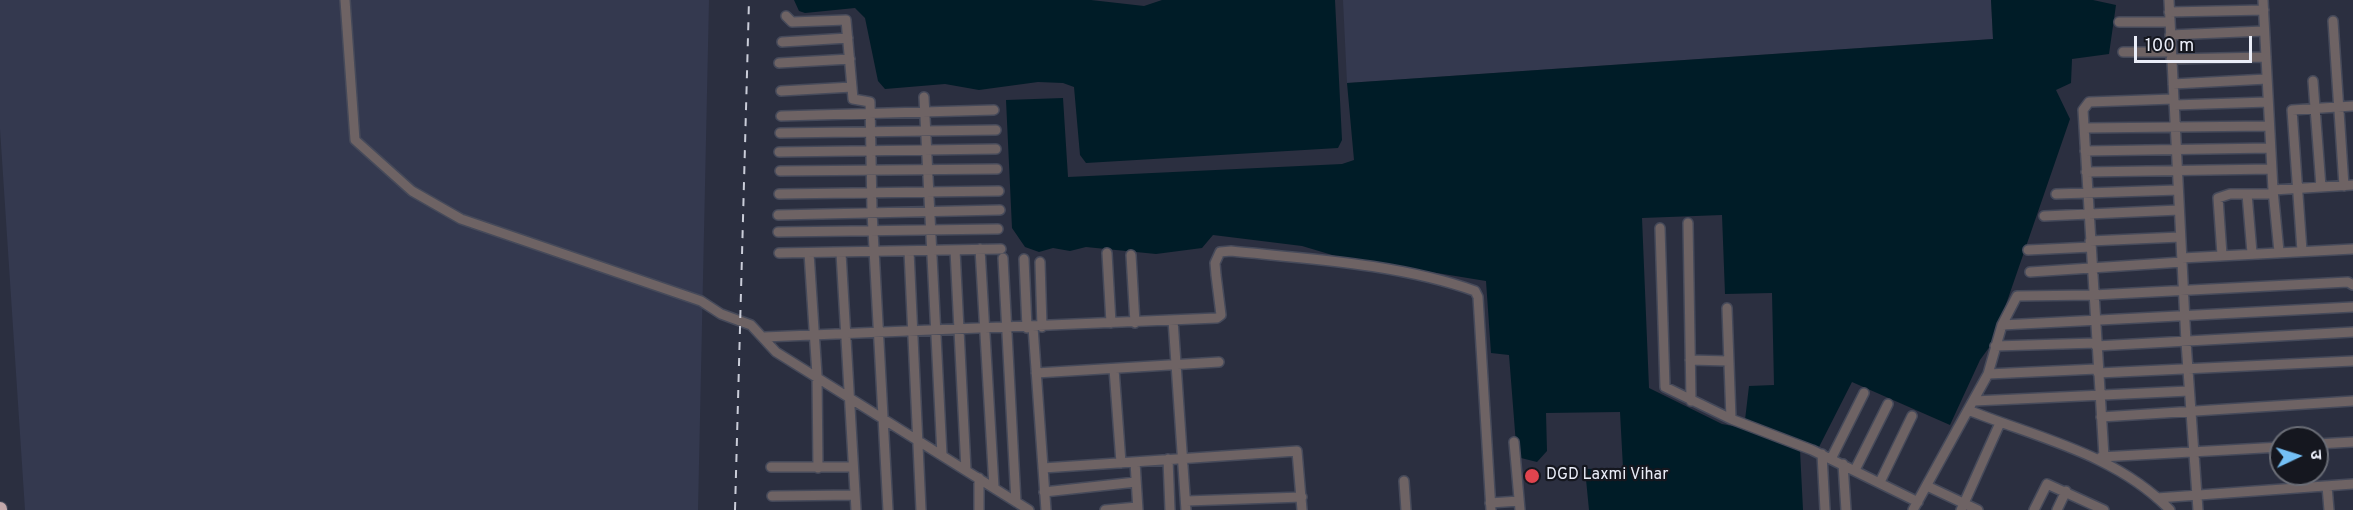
<!DOCTYPE html>
<html>
<head>
<meta charset="utf-8">
<style>
	body { margin:0 }
	#map { position:relative; width:2353px; height:510px; overflow:hidden; background:#2b2f40; font-family:Overpass,"Noto Sans Devanagari",sans-serif }
	canvas { display:block }
	.north { position:absolute; left:2269px; top:426px; width:60px; height:60px; box-sizing:border-box; background:#15171f; border:2px solid #6a6d76; border-radius:50%; rotate:86deg; font-size:16px; font-weight:700; line-height:24px; text-align:center; color:#eaedf8 }
	.north::after { content:''; display:block; margin:auto; width:21px; height:27px; background:#74c0f6; clip-path:polygon(50% 0,100% 100%,50% 72%,0 100%) }
	.scale { position:absolute; left:2134px; top:36px; width:118px; height:27px; box-sizing:border-box; border:3px solid #eaedf8; border-top:0; padding-left:8px; font-size:18px; line-height:21px; white-space:nowrap; color:#eaedf8; -webkit-text-stroke:4px #15171f; paint-order:stroke }
</style>
</head>
<body>
<div id="map">
<canvas width="2353" height="510"></canvas>
<div class="north">उ</div>
<div class="scale">100 m</div>
</div>
<script>
const ctx = document.querySelector('canvas').getContext('2d');
ctx.lineJoin = 'round';
function fillPath(path, color) {
  ctx.fillStyle = color;
  ctx.fill(path, 'evenodd');
}
function stroke(path, color, width, dash) {
  ctx.strokeStyle = color;
  ctx.lineWidth = width;
  ctx.lineCap = dash ? 'butt' : 'round';
  ctx.setLineDash(dash || []);
  ctx.stroke(path);
}
function label(font, color, halo, rows, align = 'center') {
  ctx.font = font + ' Overpass,sans-serif';
  ctx.lineWidth = 4.5;
  ctx.setLineDash([]);
  ctx.textBaseline = 'middle';
  ctx.strokeStyle = halo;
  ctx.fillStyle = color;
  for (const [text, x, y, turn = 0] of rows) {
    ctx.save();
    ctx.translate(x, y);
    ctx.rotate((+turn || 0) * Math.PI / 180);
    ctx.textAlign = isNaN(turn) ? turn : align;
    if (halo) ctx.strokeText(text, 0, 0);
    ctx.fillText(text, 0, 0);
    ctx.restore();
  }
}
fillPath(new Path2D(`
	M0 0H709L698 510H25L0 129Z
	M1343 0H1991L1993 39 1347 83Z`), '#34394f');
fillPath(new Path2D(`
	M794 0H1091L1144 6 1162 0H1335L1342 140 1338 148 1086 163 1080 155 1074 87 1063 83 1038 82 979 90 945 84 885 89 878 81 865 18 855 8 805 13 799 11Z
	M1991 0H2093L2116 5 2109 54 2072 59 2071 83 2056 90 2070 119 1993 342 1980 360 1950 425 1852 382 1819 447 1745 420 1749 386 1774 385 1772 293 1725 294 1722 215 1642 218 1649 388 1722 424 1769 433 1800 450 1803 510H1589L1585 469 1623 468 1620 412 1546 413 1547 451 1537 462 1517 457 1509 355 1491 353 1486 281 1339 257 1302 246 1213 235 1202 248 1156 254 1086 247 1070 251 1053 248 1039 252 1025 247 1012 228 1006 100 1063 98 1068 177 1342 164 1354 160 1347 83 1993 39Z`), '#001c27');
const minor = new Path2D(`
	M345 0 355 140 412 191 461 219 701 301 721 314 751 325 776 352 1029 510
	M2169 0 2186 342 2198 510
	M2263 0 2273 190 2353 185
	M2169 12 2264 10
	M786 16 792 22 846 20 853 99 870 102 872 212 888 510
	M2333 21 2344 186
	M2119 22H2170
	M2170 35 2264 31
	M782 42 848 38
	M2123 52H2171
	M2171 59 2266 57
	M779 63 850 59
	M2313 81 2321 187
	M2173 84 2267 79
	M781 91 852 87
	M924 97 942 455
	M2174 105 2268 102
	M781 116 994 110
	M2084 128 2269 126
	M780 133 996 130
	M2085 151 2270 148
	M779 152 996 149
	M780 171 997 169
	M2086 172 2271 169
	M2273 190 2279 252
	M779 194 999 191
	M2056 194 2178 190
	M2247 194 2252 253
	M778 215 1000 210
	M2044 216 2179 210
	M1688 223 1691 401
	M1660 228 1665 387 1731 419 1812 450 1918 502
	M778 232 998 229
	M2090 241 2180 237
	M980 249 994 487
	M955 250 966 470
	M2028 250 2091 247
	M909 251 921 510
	M2302 251 2292 110 2353 106
	M779 253 1001 249
	M809 253 817 375 818 468
	M841 253 856 510
	M1107 253 1111 323
	M1131 255 1135 323
	M2222 255 2218 198 2230 194H2273
	M1003 258 1016 502
	M2182 258 2353 249
	M1024 259 1027 328
	M1040 262 1042 327
	M2030 272 2182 262
	M1727 308 1731 419
	M1173 320 1186 510
	M2002 325 2353 307
	M1033 327 1046 510
	M764 337 1217 318 1221 315 1216 275 1215 263 1220 252 1231 251C1310 259 1400 264 1475 291L1478 297 1491 510
	M1995 346 2096 343
	M2096 346 2353 332
	M1690 360 1728 361
	M1114 369 1121 463
	M1036 373 1219 362
	M2098 373 2353 361
	M1988 374 2097 369
	M1974 401 2189 391
	M1968 410 1988 374 2002 325 2017 296 2093 295 2348 282 2353 285
	M2101 417 2353 401
	M1514 442 1520 510
	M2317 444 2353 442
	M1822 454 1825 510
	M2101 457 2281 447
	M2104 457 2083 110 2089 102 2173 99
	M1168 459 1170 510
	M1831 459 1864 393
	M1135 462 1138 510
	M1843 464 1846 510
	M771 467H853
	M1043 468 1297 451 1302 510
	M1855 470 1888 404
	M979 478V510
	M1404 481 1406 510
	M1880 482 1912 416
	M1927 486 1978 510
	M2327 486 2329 510
	M1044 492 1136 482
	M772 496 855 495
	M2157 498 2353 484
	M1186 501 1302 497
	M1490 503 1519 501
	M1105 510 1137 507
	M1913 510 1968 410C2038 438 2116 454 2170 510
	M1961 510 2000 423
	M2034 510 2047 484 2104 510
	M2057 510 2066 491`);
const highway = new Path2D(`
	M0 509V510`);
stroke(minor, '#464a5a', 12);
stroke(highway, '#464a5a', 16);
stroke(minor, '#6e6364', 9);
stroke(highway, '#c4a9ab', 14);
stroke(new Path2D(`
	M735 510 749 0`), '#cacdd9', 2, [8, 8]);
for (const [x, y, r, color] of [
	[1532,476,8,"#e0444e"]
]) {
  const dot = new Path2D();
  dot.arc(x, y, r, 0, 2 * Math.PI);
  ctx.fillStyle = color;
  ctx.fill(dot);
  stroke(dot, '#15171f', 2);
}
label('16px', '#eaedf8', '#15171f', [
	["DGD Laxmi Vihar",1546,476]
], 'left');
</script>
</body>
</html>
